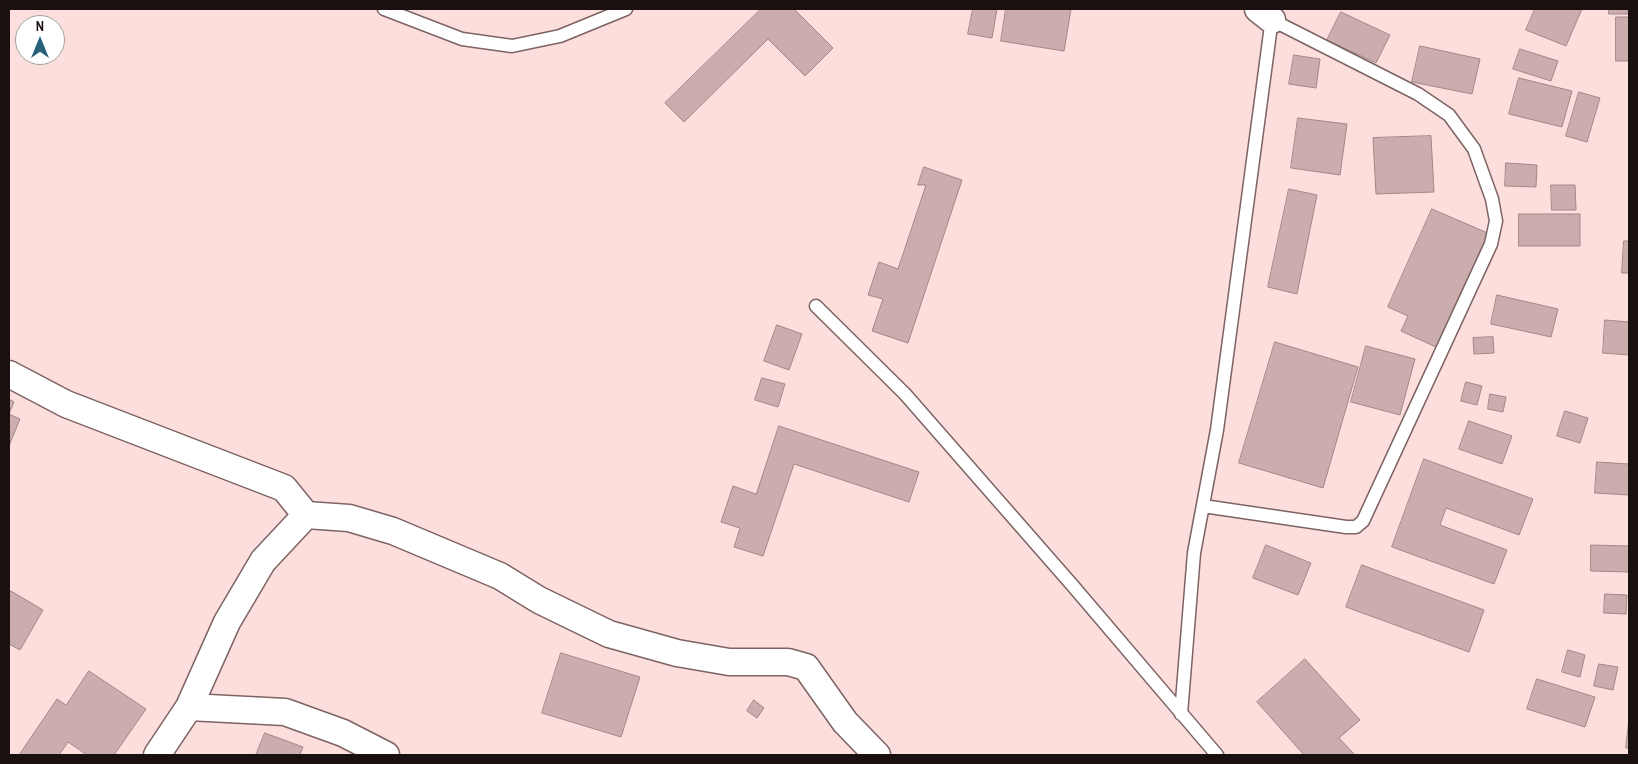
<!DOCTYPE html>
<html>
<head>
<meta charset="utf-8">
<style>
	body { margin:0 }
	#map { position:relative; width:1638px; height:764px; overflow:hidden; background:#fcdedd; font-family:"Archivo Narrow",sans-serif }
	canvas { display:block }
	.frame { position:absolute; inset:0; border:10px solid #1b1010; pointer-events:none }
	.north { position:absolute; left:15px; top:15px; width:50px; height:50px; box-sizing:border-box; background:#fff; border:1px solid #a49f9f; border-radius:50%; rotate:0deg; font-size:14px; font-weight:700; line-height:20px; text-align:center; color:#1b1010 }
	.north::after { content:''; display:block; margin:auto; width:18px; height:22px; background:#266079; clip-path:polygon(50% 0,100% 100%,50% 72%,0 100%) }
</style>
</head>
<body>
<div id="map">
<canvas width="1638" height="764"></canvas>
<div class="frame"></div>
<div class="north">N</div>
</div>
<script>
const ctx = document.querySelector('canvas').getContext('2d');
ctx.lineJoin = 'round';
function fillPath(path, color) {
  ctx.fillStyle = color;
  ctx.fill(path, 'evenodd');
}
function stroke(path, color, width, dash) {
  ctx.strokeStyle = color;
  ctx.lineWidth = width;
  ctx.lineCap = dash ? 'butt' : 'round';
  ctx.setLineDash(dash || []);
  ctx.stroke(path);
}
const building = new Path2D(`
	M761 9H794L833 48 805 76 768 39 684 122 665 103Z
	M973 9H997L992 38 968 34Z
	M1006 9H1071L1064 51 1001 41Z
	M1535 9H1582L1566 46 1526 30Z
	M1609 9H1629V14H1609Z
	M1341 12 1390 35 1376 63 1327 40Z
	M1616 17H1629V61H1616Z
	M1420 46 1480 59 1472 94 1412 82Z
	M1520 49 1558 61 1551 81 1513 69Z
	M1294 55 1320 59 1316 88 1289 84Z
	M1519 78 1572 91 1562 127 1509 114Z
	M1579 92 1600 98 1587 142 1566 136Z
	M1298 118 1347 124 1340 175 1291 168Z
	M1431 136 1434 192 1376 194 1373 138Z
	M1506 163 1537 165 1536 187 1505 186Z
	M924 167 962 180 908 343 872 331 883 299 868 295 879 262 898 269 926 185H918Z
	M1551 185H1575L1576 210H1552Z
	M1289 189 1317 195 1297 294 1268 287Z
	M1432 209 1490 234 1438 348 1401 331 1408 316 1388 307Z
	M1519 214H1580V246H1519Z
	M1624 241H1629V273H1622Z
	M1497 295 1558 309 1551 337 1491 324Z
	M1605 320 1629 322V355L1603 353Z
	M777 325 802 334 789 370 764 361Z
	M1493 337 1494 353 1474 354 1473 338Z
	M1275 342 1358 367 1323 488 1239 463Z
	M1366 346 1415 359 1400 415 1351 402Z
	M762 378 785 384 778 407 755 400Z
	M1466 382 1482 386 1477 405 1461 401Z
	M1490 394 1506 397 1503 412 1488 409Z
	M9 399 14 402 9 414 20 419 9 446Z
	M1565 411 1588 418 1580 443 1557 436Z
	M1469 421 1512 436 1502 464 1459 449Z
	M779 426 919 472 909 502 794 464 763 556 734 547 740 528 721 522 733 486 756 494Z
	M1424 459 1533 499 1519 535 1446 508 1440 525 1507 550 1494 584 1392 547Z
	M1597 462 1629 464V495L1595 493Z
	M1266 545 1311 563 1298 595 1253 578Z
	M1591 545 1629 546V572L1591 571Z
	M1362 565 1484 610 1469 652 1346 607Z
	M11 591 43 610 20 650 9 644V596Z
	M1605 594 1627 595 1626 614 1604 613Z
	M1568 650 1585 655 1580 677 1562 672Z
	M561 653 640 677 621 737 542 713Z
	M1305 659 1360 720 1339 738 1355 755H1304L1257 702Z
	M1599 664 1618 667 1613 690 1594 686Z
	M89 671 146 709 114 755H87L68 742 59 755H19L57 699 66 705Z
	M1537 679 1595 697 1585 727 1527 709Z
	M754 700 764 708 757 718 747 711Z
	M1629 719V748H1626Z
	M265 733 303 747 300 755H256Z`);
fillPath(building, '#caadac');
stroke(building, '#a38787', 1);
const lane = new Path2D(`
	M384 9 462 39 512 46 560 36 626 9
	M816 306 905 394 1073 586 1217 755
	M1203 506 1346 527H1356L1363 521 1491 244 1496 221 1492 199 1474 149 1449 115 1418 94 1272 20
	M1181 714 1194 553 1217 430 1272 18`);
const street = new Path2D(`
	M1258 9 1272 20
	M9 374 66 404 284 488 306 515 349 518 393 531 500 576 539 600 609 634 677 653 729 662H788L806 667 845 722 877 755
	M189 707 285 712 343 733 386 755
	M157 755 189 707 227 622 263 561 306 515`);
stroke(lane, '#7d6363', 15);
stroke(street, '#7d6363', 29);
stroke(lane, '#fff', 12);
stroke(street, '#fff', 26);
</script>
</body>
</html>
